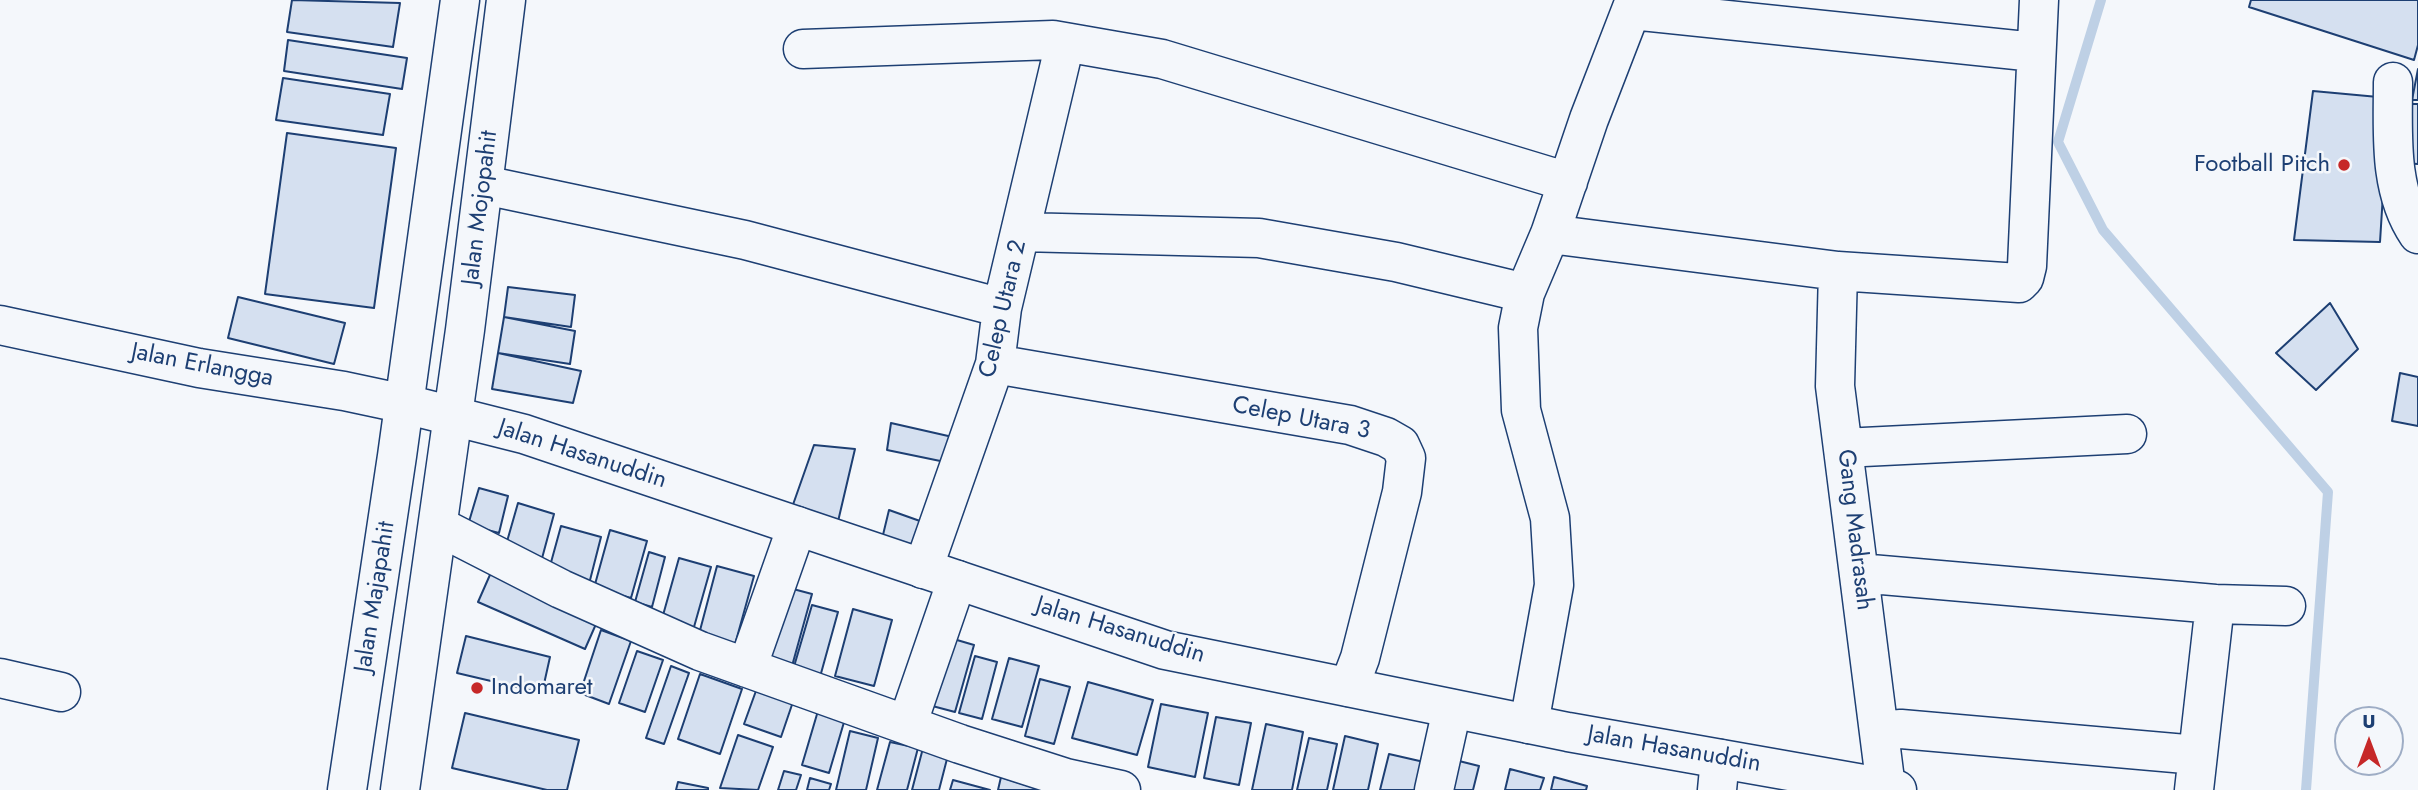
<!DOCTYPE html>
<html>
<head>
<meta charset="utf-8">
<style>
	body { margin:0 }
	#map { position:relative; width:2418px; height:790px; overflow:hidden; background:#f4f7fb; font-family:Jost,sans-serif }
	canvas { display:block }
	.north { position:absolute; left:2334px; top:706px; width:70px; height:70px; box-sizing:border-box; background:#f4f7fb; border:2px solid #9eadc5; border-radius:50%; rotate:0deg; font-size:19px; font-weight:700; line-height:28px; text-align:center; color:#1d3f73 }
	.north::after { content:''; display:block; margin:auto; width:24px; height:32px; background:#c62828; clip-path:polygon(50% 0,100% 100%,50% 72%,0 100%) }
</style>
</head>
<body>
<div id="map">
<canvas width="2418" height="790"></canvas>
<div class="north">U</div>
</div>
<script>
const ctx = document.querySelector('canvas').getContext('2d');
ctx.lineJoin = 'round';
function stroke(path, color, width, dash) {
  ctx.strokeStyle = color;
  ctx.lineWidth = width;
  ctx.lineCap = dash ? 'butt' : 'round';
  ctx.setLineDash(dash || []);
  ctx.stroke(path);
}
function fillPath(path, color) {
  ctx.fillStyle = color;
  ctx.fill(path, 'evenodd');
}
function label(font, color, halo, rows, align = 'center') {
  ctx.font = font + ' Jost,sans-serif';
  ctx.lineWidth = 5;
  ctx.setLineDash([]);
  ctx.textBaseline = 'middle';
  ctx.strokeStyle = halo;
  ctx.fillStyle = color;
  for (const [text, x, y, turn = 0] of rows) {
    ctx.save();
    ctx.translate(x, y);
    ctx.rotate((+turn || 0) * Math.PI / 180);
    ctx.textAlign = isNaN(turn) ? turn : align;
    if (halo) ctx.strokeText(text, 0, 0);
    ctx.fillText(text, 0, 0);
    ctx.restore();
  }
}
stroke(new Path2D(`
	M2101 0 2058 142 2103 230 2328 492 2306 790`), '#bed0e5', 10);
const building = new Path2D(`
	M292 0 400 3 393 47 287 32Z
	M2251 0H2418V45L2414 60 2249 7Z
	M288 40 407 58 402 89 284 71Z
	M2418 69V100H2412Z
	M283 78 390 94 383 135 276 120Z
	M2313 91 2389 98 2380 242 2294 240Z
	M2406 104H2418V164L2401 163Z
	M287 133 396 148 374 308 265 294Z
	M508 287 575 295 571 327 504 317Z
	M238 297 345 323 334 364 228 338Z
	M2330 303 2358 349 2316 390 2276 353Z
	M504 317 575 331 570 364 498 353Z
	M498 353 581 371 573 403 492 389Z
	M2400 373 2418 377V426L2392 421Z
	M891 423 957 438 950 463 887 450Z
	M814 445 855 449 836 530 789 516Z
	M479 488 508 496 499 533 468 525Z
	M518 503 554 514 541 562 504 552Z
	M889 510 934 526 919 556 882 539Z
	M561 526 601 537 588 588 547 577Z
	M610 530 647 541 631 598 594 588Z
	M649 552 665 557 652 607 635 602Z
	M679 558 711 567 692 634 660 626Z
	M717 566 754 576 734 648 698 638Z
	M493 568 600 615 585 649 478 602Z
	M778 585 812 594 792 666 758 657Z
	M812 605 838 612 820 677 793 670Z
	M853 609 892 620 874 686 835 676Z
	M601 630 631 641 609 704 580 693Z
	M940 635 974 645 955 712 921 703Z
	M466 636 550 657 542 693 457 673Z
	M637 651 663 660 645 712 619 703Z
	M975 656 997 662 982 719 959 713Z
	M1009 658 1039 666 1022 727 992 719Z
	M671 666 689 673 664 744 646 738Z
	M700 674 742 689 720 754 678 739Z
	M761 677 797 690 781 737 744 724Z
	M1040 679 1070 687 1054 744 1025 736Z
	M1088 682 1153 700 1137 755 1072 738Z
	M820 704 847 712 829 773 802 765Z
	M1161 704 1208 713 1195 777 1148 767Z
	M465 713 579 740 567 790H547L452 768Z
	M1216 717 1251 723 1239 785 1204 778Z
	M1266 724 1303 732 1292 790H1252Z
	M850 731 878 738 866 790H836Z
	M738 735 773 747 758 790 720 788Z
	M1345 736 1378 744 1368 790H1333Z
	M1309 738 1337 744 1327 790H1297Z
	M890 742 918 748 907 790H877Z
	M923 748 948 755 939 790H912Z
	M1389 754 1424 762 1417 790H1380Z
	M1451 759 1479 766 1473 790H1444Z
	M1510 769 1544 778 1540 790H1505Z
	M784 771 801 775 796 790H778Z
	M1001 777 1041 790H998Z
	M1554 777 1587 786 1586 790H1551Z
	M810 778 831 784 829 790H807Z
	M953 780 990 790H950Z
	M678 782 708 788V790H676Z`);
fillPath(building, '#d5e0f0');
stroke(building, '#1d3f73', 2);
const minor = new Path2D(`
	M1632 10 2035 52
	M803 49 1053 40 1162 59 1568 182
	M2393 82C2393 133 2388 190 2418 234
	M484 185 745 240 1002 308
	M1021 232 1259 238 1396 262 1525 293
	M1550 234 1838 271 2019 283 2024 278 2027 266 2039 0
	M1838 271 1835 386 1886 788
	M0 325 199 368 344 391 405 404
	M995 364 1350 425 1386 437 1400 445 1406 458 1402 492 1360 658 1349 687
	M1843 448 2127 434
	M438 526 561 589 700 651 960 744 1066 778 1121 790
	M923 569 995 364 1002 308 1065 43
	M1859 573 2215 604 2286 606
	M747 668 797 526
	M0 678 61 692
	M1529 724 1554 585 1550 518 1521 410 1518 328 1525 293 1550 234 1589 119 1635 0
	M907 725 957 580
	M1879 731 1901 729 2197 755
	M1434 790 1452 709
	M1717 790 1720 759
	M2194 790 2215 604`);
const major = new Path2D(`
	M405 404 524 434 1165 650 1568 732 1897 790
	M347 790 397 456 460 0`);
const highway = new Path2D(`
	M400 790 465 330 506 0`);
stroke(minor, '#1d3f73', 41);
stroke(major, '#1d3f73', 41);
stroke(highway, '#1d3f73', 41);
stroke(minor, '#f4f7fb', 38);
stroke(major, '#f4f7fb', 38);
stroke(highway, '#f4f7fb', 38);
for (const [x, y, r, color] of [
	[2344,165,7,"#c62828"],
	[477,688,7,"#c62828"]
]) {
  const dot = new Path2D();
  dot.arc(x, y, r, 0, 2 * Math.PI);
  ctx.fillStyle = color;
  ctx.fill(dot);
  stroke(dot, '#f4f7fb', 2.5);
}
label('24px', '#1d3f73', '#f4f7fb', [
	["Football Pitch",2330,165],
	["Indomaret",491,688,"left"]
], 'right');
label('24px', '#1d3f73', '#f4f7fb', [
	["Jalan Mojopahit",481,208,-83],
	["Celep Utara 2",1004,309,-77],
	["Jalan Erlangga",202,366,11],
	["Celep Utara 3",1301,419,11],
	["Jalan Hasanuddin",582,455,18],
	["Gang Madrasah",1854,530,83],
	["Jalan Majapahit",376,597,-81],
	["Jalan Hasanuddin",1120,631,17],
	["Jalan Hasanuddin",1674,750,10]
]);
</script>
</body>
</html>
